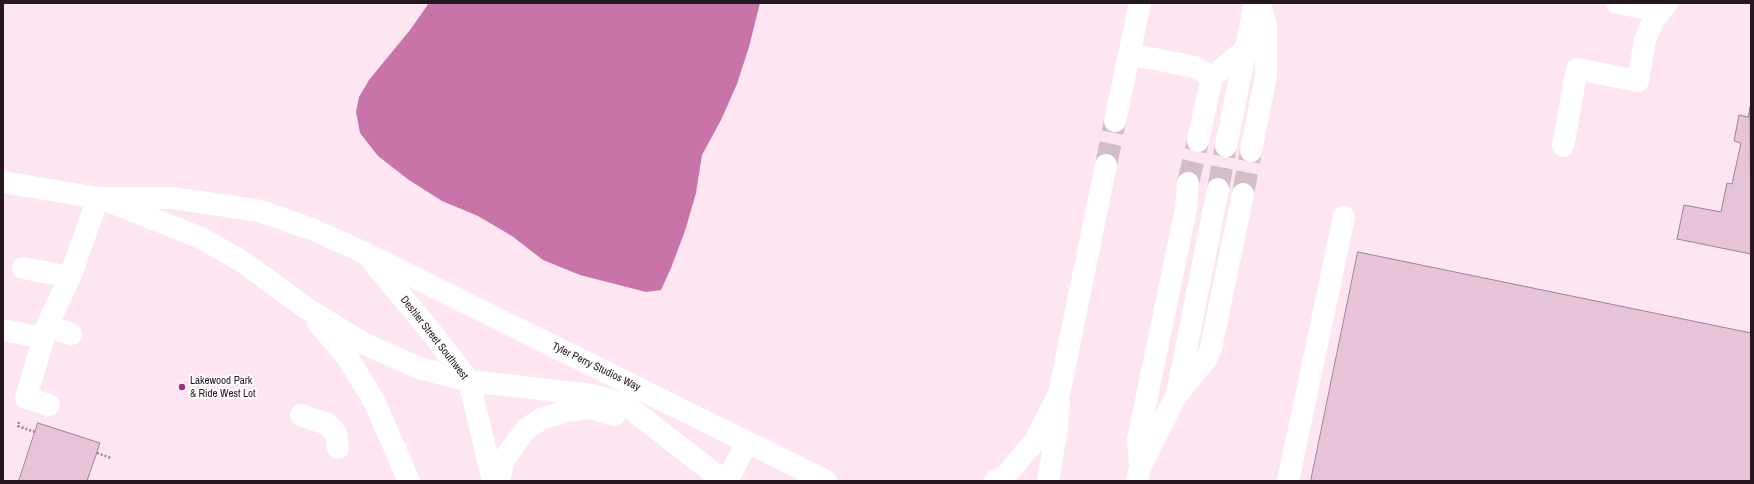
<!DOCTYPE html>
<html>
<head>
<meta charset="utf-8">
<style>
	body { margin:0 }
	#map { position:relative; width:1754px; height:484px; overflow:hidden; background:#fde6f2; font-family:"Archivo Narrow",sans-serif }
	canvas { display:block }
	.frame { position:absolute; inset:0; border:4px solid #251820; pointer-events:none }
</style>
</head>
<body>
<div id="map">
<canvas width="1754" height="484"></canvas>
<div class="frame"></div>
</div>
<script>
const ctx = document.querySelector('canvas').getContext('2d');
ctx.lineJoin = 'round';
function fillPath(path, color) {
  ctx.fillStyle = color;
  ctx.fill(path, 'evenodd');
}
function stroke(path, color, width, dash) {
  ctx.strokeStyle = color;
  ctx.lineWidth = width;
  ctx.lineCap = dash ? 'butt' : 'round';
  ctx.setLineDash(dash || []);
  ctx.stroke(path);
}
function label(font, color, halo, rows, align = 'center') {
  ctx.font = font + ' "Archivo Narrow",sans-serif';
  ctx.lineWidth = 3.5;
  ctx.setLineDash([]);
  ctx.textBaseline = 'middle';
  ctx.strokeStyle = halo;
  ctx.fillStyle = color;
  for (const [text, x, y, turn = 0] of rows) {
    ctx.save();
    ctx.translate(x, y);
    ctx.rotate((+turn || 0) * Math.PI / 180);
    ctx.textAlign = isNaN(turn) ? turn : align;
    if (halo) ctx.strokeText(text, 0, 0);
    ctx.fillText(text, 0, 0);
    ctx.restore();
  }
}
fillPath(new Path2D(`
	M429 3H760L749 47 737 84 721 120 702 155 696 193 685 231 671 268 661 290 646 292 580 275 543 260 512 236 478 216 442 201 409 180 378 156 360 133 356 112 359 97 369 80 410 30Z`), '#c974a8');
const building = new Path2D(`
	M1750 107 1751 254 1677 239 1684 205 1721 212 1727 183 1732 184 1741 143 1734 141 1739 115 1748 117Z
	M1358 252 1751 333V481H1311Z
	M38 423 100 443 87 481H19Z`);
fillPath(building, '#e6c3d7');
stroke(building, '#a18093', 1);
stroke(new Path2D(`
	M1106 165 1115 121
	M1188 183 1198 141
	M1218 189 1226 146
	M1243 194 1251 151`), '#d2bdc8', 22, [22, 11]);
stroke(new Path2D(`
	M19 422 18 426 35 432
	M97 453 111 458`), '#9a8792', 2.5, [2, 2]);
stroke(new Path2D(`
	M1617 3 1660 11
	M1129 54 1195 67 1212 77
	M1115 121 1140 3
	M1198 141 1212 77 1246 49
	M1226 146 1255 3
	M1563 146 1577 69 1638 81 1645 40 1654 19 1667 3
	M1251 151 1266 76V26L1260 3
	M3 182 98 198H173L260 211 314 230 365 253 826 481
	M113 203 201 238 243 262 306 308 363 343 419 368 469 381 593 395 626 405 711 471 726 481
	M371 260 428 328 469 381 493 481
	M23 268 70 277
	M318 323 348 358 374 401 409 481
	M47 326 71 334
	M8 331 44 338
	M1179 392 1206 359 1211 348 1243 194
	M49 405 26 398 47 326 70 277 98 198
	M301 415 327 424 336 433 338 448
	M1140 464 1138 439 1186 209 1188 183
	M499 481 504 459 526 429 541 419 563 412 589 408 614 415
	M727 481 747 442
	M995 481 1007 474 1035 441 1059 394 1106 165
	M1048 481 1057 428 1059 403
	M1137 481 1140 467 1177 394 1218 189
	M1288 481 1344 217`), '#fff', 22);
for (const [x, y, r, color] of [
	[182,387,4,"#a4287d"]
]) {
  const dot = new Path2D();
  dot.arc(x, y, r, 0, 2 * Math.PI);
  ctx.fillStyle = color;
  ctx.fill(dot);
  stroke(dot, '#fff', 1.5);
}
label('11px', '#251820', '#fff', [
	["Deshler Street Southwest",434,338,52],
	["Tyler Perry Studios Way",596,367,26]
]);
label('11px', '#251820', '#fff', [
	["Lakewood Park",190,381],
	["& Ride West Lot",190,394]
], 'left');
</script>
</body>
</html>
